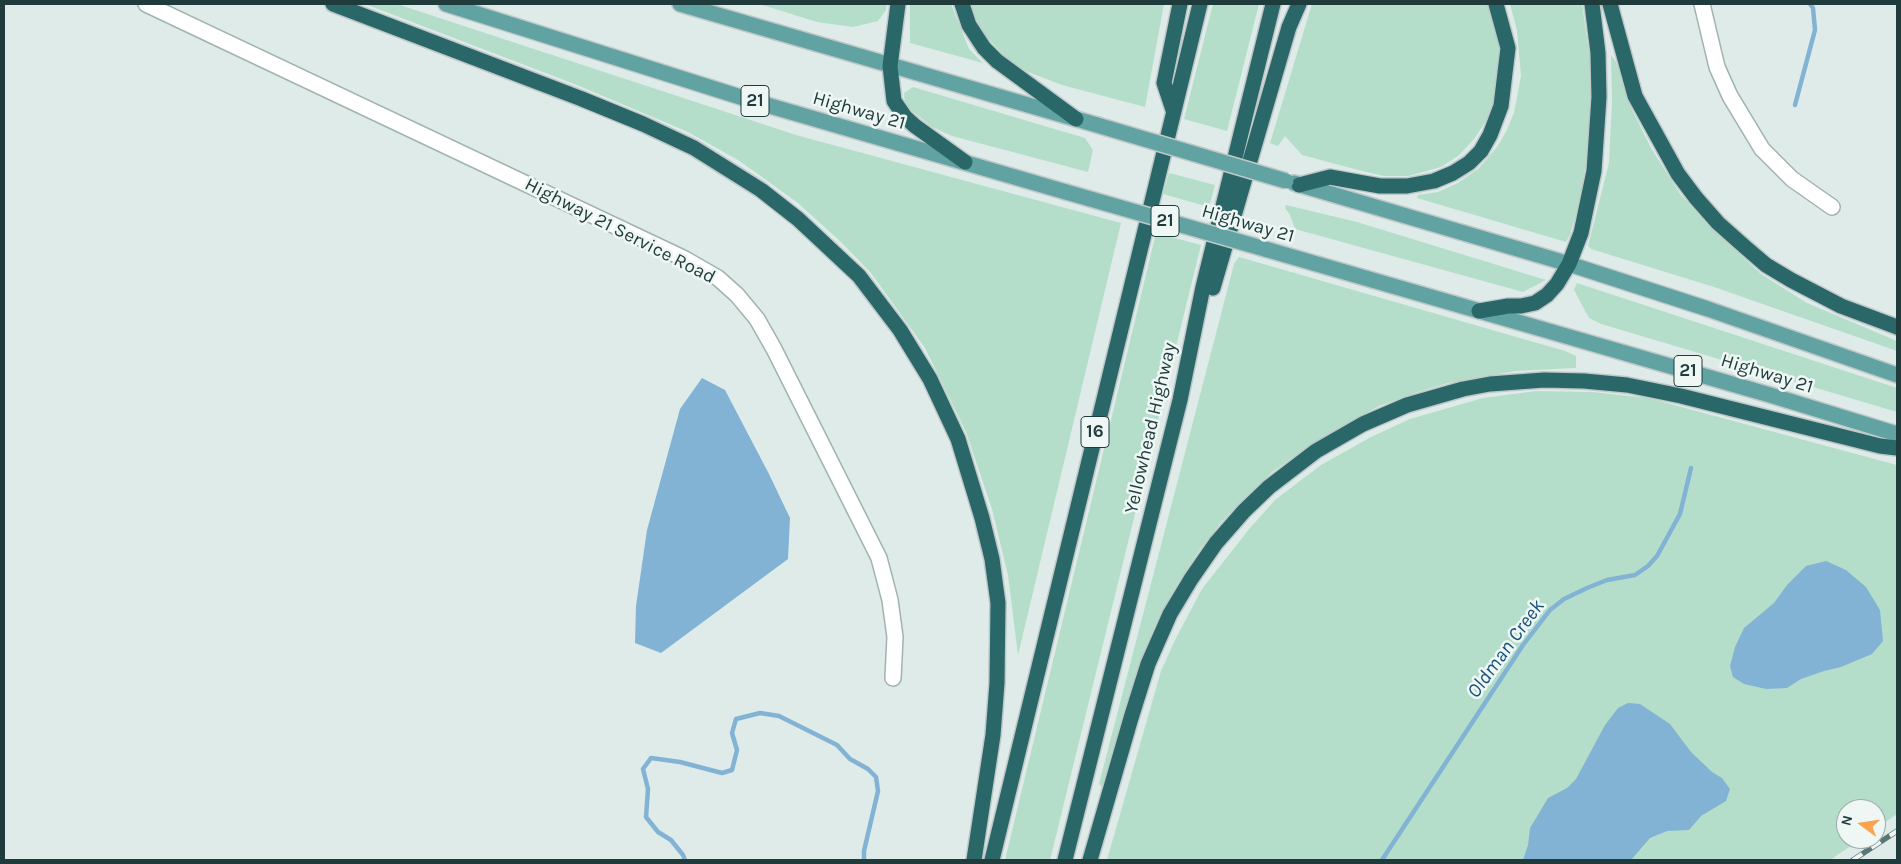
<!DOCTYPE html>
<style>
body{margin:0}
#map{position:relative;width:1901px;height:864px;overflow:hidden;background:#deebe8;font-family:Karla,sans-serif}
canvas{display:block}
.frame{position:absolute;inset:0;border:5px solid #1f3b3b;pointer-events:none}
.north{position:absolute;left:1836px;top:799px;width:50px;height:50px;box-sizing:border-box;background:#eff7f5;border:1px solid #9cacab;border-radius:50%;rotate:284deg;font-size:14px;font-weight:700;line-height:20px;text-align:center;color:#1f3b3b}
.north::after{content:'';display:block;margin:auto;width:18px;height:22px;background:#faa24d;clip-path:polygon(50% 0,100% 100%,50% 72%,0 100%)}
</style>
<div id="map">
<canvas width="1901" height="864"></canvas>
<div class="frame"></div>
<div class="north">N</div>
</div>
<script>
const context = document.querySelector('canvas').getContext('2d');
context.lineJoin = 'round';
function fill(path, color) { context.fillStyle = color; context.fill(path, 'evenodd'); }
const poly = rows => new Path2D(rows.map(r => 'M' + r).join(''));
function trace(path, color, width, dash) { context.strokeStyle = color; context.lineWidth = width; context.lineCap = dash ? 'butt' : 'round'; context.setLineDash(dash || []); context.stroke(path); }
function drawText(font, color, halo, rows, align = 'center') {
  context.font = font + ' Karla,sans-serif'; context.lineWidth = 5; context.setLineDash([]); context.textBaseline = 'middle'; context.strokeStyle = halo; context.fillStyle = color; for (const [text, x, y, turn = 0] of rows) {
    context.save(); context.translate(x, y); context.rotate((+turn || 0) * Math.PI / 180); context.textAlign = isNaN(turn) ? turn : align; if (halo) context.strokeText(text, 0, 0); context.fillText(text, 0, 0); context.restore();
  }
}
fill(poly([
 [365,4,397,4,796,135,1121,223,1018,655,1008,575,992,509,966,432,925,348,871,273,841,242,798,203,762,177,738,160,688,132,577,85],
 [759,4,887,4,886,10,878,21,853,27,817,22],
 [910,4,951,4,969,49,983,63,910,43],
 [971,4,1164,4,1145,107,1062,85,1023,70,1006,58,980,29,972,11],
 [1213,4,1259,4,1227,131,1184,119],
 [1312,4,1488,4,1499,36,1502,59,1495,101,1486,121,1474,139,1458,156,1441,167,1408,176,1384,176,1358,170,1302,155,1285,136,1278,146,1270,143],
 [1510,4,1582,4,1591,67,1590,139,1579,203,1570,235,1566,242,1417,198,1418,195,1438,192,1458,183,1479,168,1497,147,1506,132,1514,113,1521,76,1517,30],
 [1611,55,1616,62,1632,110,1651,148,1680,194,1710,227,1761,274,1807,303,1897,341,1897,351,1714,287,1591,249,1588,246,1609,163,1612,102],
 [913,87,1085,138,1093,150,1088,172,952,136,932,127,905,105,904,93],
 [1169,173,1215,185,1209,207,1163,194],
 [1286,205,1357,222,1546,280,1523,292,1295,229,1290,215,1285,208],
 [1156,233,1201,245,1050,860,1005,860],
 [1239,257,1565,351,1576,356,1576,368,1516,371,1448,383,1418,392,1379,406,1310,445,1272,472,1223,520,1200,549,1176,586,1158,619,1142,657,1102,787,1099,784,1234,264],
 [1577,283,1897,388,1897,412,1601,324,1589,318,1574,290],
 [1536,391,1592,392,1648,398,1897,465,1897,814,1876,829,1876,809,1846,809,1846,839,1861,839,1830,860,1107,860,1161,671,1175,640,1202,589,1250,528,1275,500,1321,465,1371,437,1410,419,1483,398]
]), '#b5deca');
fill(poly([
 [702,378,725,390,769,474,790,518,788,559,661,653,635,643,636,606,647,530,680,409],
 [1826,561,1846,570,1866,587,1880,610,1883,641,1872,654,1841,667,1824,671,1801,679,1787,688,1766,689,1744,684,1733,677,1730,666,1735,647,1744,628,1774,603,1787,585,1806,566],
 [1628,703,1640,704,1670,724,1691,752,1712,772,1722,778,1730,789,1726,801,1701,816,1689,830,1667,831,1650,838,1631,860,1523,860,1528,845,1530,828,1548,798,1567,788,1576,779,1605,725,1618,708]
]), '#82b3d4');
trace(poly([
 [1795,105,1815,30,1813,8,1810,4],
 [685,860,683,855,671,840,658,832,646,817,648,789,643,769,651,758,680,762,722,773,732,770,737,750,732,733,736,719,760,713,779,716,837,745,850,759,868,769,876,777,878,791,864,851,864,860],
 [1382,860,1523,645,1550,610,1564,599,1587,588,1607,580,1635,575,1648,566,1657,556,1680,514,1691,468]
]), '#82b3d4', 4.5);
const minor = poly([
 [146,4,685,259,718,278,737,295,757,319,774,349,879,558,890,600,895,637,893,678],
 [1702,4,1717,67,1730,96,1762,149,1792,179,1832,207]
]);
const primary = poly([
 [446,4,753,101,1066,192],
 [680,4,1097,125],
 [1294,183,1569,264,1708,309,1897,375],
 [1265,249,1770,395,1897,434]
]);
const motorway = poly([
 [333,4,582,99,643,124,694,148,761,190,798,219,859,276,900,330,930,379,958,439,982,518,992,559,998,603,997,683,993,735,974,860],
 [898,4,890,66,894,101,905,117,915,126,965,162],
 [962,4,969,25,984,48,997,61,1076,119],
 [1610,4,1635,96,1678,174,1696,198,1718,223,1745,247,1766,265,1791,280,1841,306,1897,327],
 [1173,110,1164,83,1180,4],
 [1299,185,1330,177,1380,186,1407,186,1434,181,1453,173,1469,163,1481,151,1490,135,1501,106,1508,48,1496,4],
 [1213,288,1289,27,1299,4],
 [1479,311,1508,306,1521,306,1535,303,1547,295,1557,284,1569,264,1581,233,1594,171,1599,97,1598,53,1592,4],
 [992,860,1200,4],
 [1065,860,1180,400,1203,287,1273,4],
 [1090,860,1131,718,1148,664,1170,614,1191,579,1216,543,1244,511,1269,487,1316,451,1363,424,1407,405,1463,389,1490,384,1544,380,1584,381,1627,385,1681,396,1880,446,1897,448]
]);
trace(minor, '#a1b3b1', 18);
trace(primary, '#c0c8c8', 18);
trace(motorway, '#c0c8c8', 18);
trace(minor, '#fff', 15);
trace(primary, '#60a3a2', 15);
trace(motorway, '#296769', 15);
const rail = poly([
 [1853,860,1897,831]
]);
trace(rail, '#597777', 5.5);
trace(rail, '#eff7f5', 4, [11]);
const primaryBridge = poly([
 [1097,125,1286,181],
 [1066,192,1265,249]
]);
trace(primaryBridge, '#c0c8c8', 18, []);
trace(primaryBridge, '#60a3a2', 15);
for (const [x, y, w] of [
 [755,101,28],
 [1165,221,28],
 [1688,371,28],
 [1095,432,28]
]) { const box = new Path2D(); box.roundRect(x - w / 2, y - 15.5, w, 31, 4); context.fillStyle = '#eff7f5'; context.fill(box); trace(box, '#1f3b3b', 1); }
drawText('bold 18px', '#1f3b3b', null, [
 ["21",755,101],
 ["21",1165,221],
 ["21",1688,371],
 ["16",1095,432]
]);
drawText('19px', '#1f3b3b', '#eff7f5', [
 ["Highway 21",859,111,16],
 ["Highway 21",1248,224,16],
 ["Highway 21 Service Road",620,231,27],
 ["Highway 21",1767,374,17],
 ["Yellowhead Highway",1151,428,-77]
]);
drawText('italic 20px', '#16517a', '#eff7f5', [
 ["Oldman Creek",1506,649,-54]
]);
</script>
